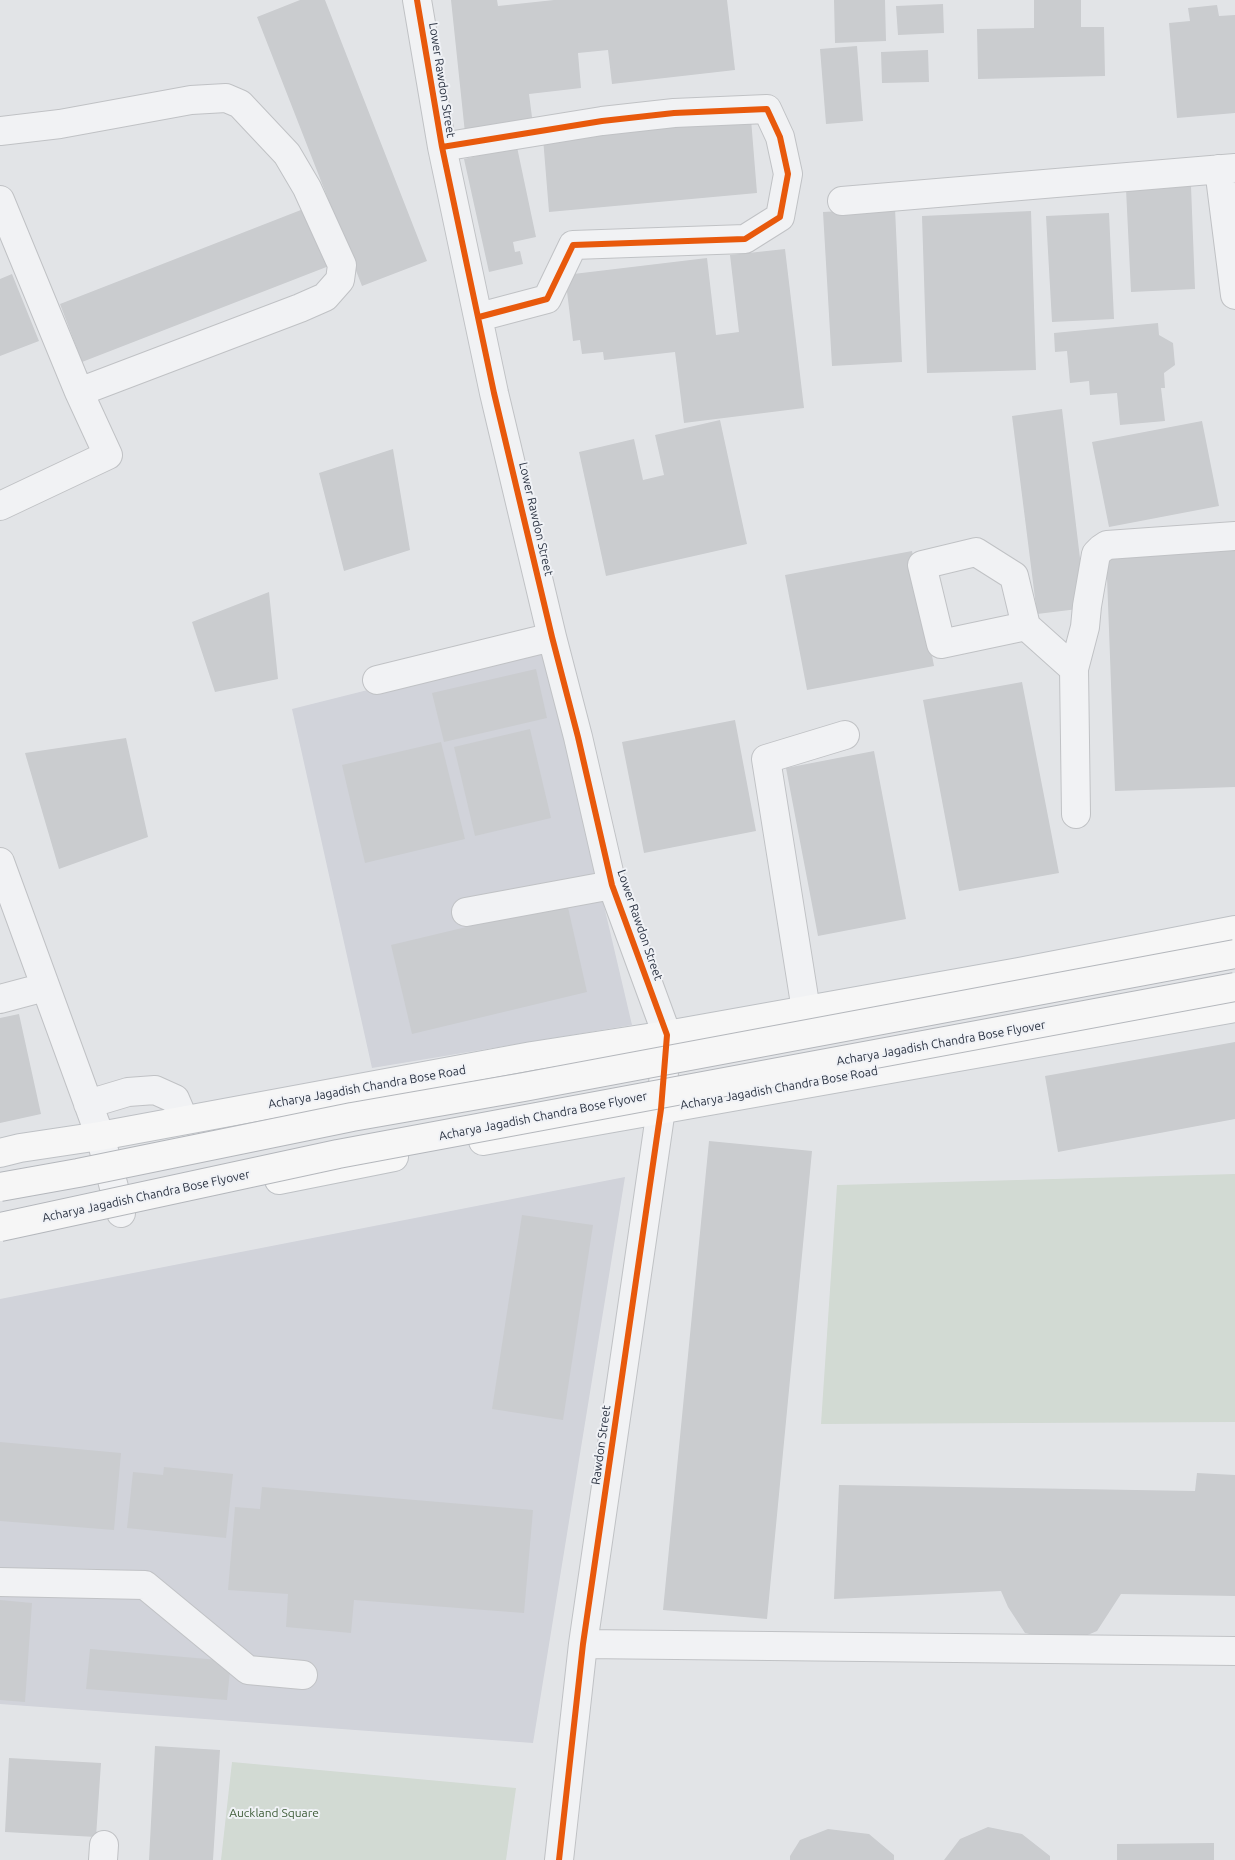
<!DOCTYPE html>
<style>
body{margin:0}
canvas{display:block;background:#e2e4e7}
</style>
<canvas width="1235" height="1860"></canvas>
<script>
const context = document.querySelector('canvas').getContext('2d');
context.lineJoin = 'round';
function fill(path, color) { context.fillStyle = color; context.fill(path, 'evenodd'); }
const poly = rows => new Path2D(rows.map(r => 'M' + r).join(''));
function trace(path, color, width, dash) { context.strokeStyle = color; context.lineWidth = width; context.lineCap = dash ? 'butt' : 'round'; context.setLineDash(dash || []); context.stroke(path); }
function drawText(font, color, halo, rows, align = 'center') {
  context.font = font + ' Ubuntu,sans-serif'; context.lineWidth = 4; context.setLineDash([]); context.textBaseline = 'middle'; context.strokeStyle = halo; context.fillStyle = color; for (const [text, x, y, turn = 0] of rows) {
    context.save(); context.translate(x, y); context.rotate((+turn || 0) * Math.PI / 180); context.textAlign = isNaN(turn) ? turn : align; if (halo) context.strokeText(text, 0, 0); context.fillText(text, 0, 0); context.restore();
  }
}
fill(poly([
 [543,646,632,1025,372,1068,292,709],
 [625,1177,533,1743,0,1704,0,1299]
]), '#d1d3da');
fill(poly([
 [1235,1174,1235,1422,821,1424,837,1185],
 [232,1762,516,1788,506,1860,221,1860]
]), '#d2dad3');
fill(poly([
 [300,0,325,0,427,261,362,286,257,17],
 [451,0,497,0,498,6,554,0,727,0,735,70,612,84,608,50,578,53,581,88,529,94,533,125,465,133],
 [834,0,885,0,886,41,835,43],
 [1034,0,1081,0,1081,27,1104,27,1105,76,978,79,977,29,1034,28],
 [943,4,944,33,898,35,896,6],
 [1217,5,1219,16,1235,15,1235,113,1177,118,1169,23,1190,21,1188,8],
 [857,46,863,121,826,124,820,49],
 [928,50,929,82,882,83,881,52],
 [751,119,757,193,549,212,543,138],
 [517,147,536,237,513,242,515,252,520,251,523,264,489,272,464,159],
 [1191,186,1195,289,1131,292,1126,189],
 [306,208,329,266,82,362,60,304],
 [895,208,902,362,832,366,823,212],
 [1031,211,1036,370,927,373,922,216],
 [1109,213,1114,319,1052,322,1046,216],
 [785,249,804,408,684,423,675,352,604,360,603,352,582,354,580,340,573,341,565,275,707,258,716,335,739,332,730,255],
 [12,274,39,341,0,356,0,279],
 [1158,323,1159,335,1173,343,1175,365,1164,373,1165,388,1161,388,1165,421,1120,425,1117,393,1090,395,1089,381,1070,383,1067,351,1055,352,1054,333],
 [1062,409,1086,608,1037,614,1012,416],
 [720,420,747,544,606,576,579,452,634,439,643,480,664,475,655,435],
 [1202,421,1219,506,1109,527,1092,442],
 [393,449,410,550,344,571,319,473],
 [1235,545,1235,787,1115,791,1106,550],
 [912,551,934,666,807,690,785,575],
 [269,592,278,679,215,692,192,622],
 [536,669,547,718,444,742,432,693],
 [1022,682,1059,873,959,891,923,700],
 [735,720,756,831,644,853,622,742],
 [530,729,551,818,475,836,454,747],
 [126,738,148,837,59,869,25,753],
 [441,742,465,839,365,863,342,765],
 [874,751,906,919,818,936,786,768],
 [567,903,587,992,412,1034,391,945],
 [19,1014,41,1114,0,1123,0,1018],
 [1235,1042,1235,1119,1058,1152,1045,1076],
 [709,1141,812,1151,767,1619,663,1610],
 [522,1215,593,1225,563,1420,492,1409],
 [0,1442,121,1453,114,1530,0,1521],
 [164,1467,233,1474,226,1538,127,1528,133,1472,163,1475],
 [1197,1473,1235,1475,1235,1596,1121,1594,1097,1631,1069,1643,1025,1633,1008,1607,1001,1591,834,1599,839,1485,1195,1491],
 [262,1487,533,1510,524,1613,354,1600,351,1633,286,1627,288,1594,228,1590,235,1507,260,1509],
 [0,1600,32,1603,25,1702,0,1700],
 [90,1649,231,1661,227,1700,86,1689],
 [155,1746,220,1750,213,1860,149,1860],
 [9,1758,101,1763,96,1837,5,1832],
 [988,1827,1022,1834,1050,1856,1050,1860,944,1860,960,1839],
 [828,1829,869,1834,894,1855,894,1860,790,1860,790,1856,800,1840],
 [1214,1843,1214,1860,1117,1860,1117,1844]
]), '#cacccf');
const minor = poly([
 [417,0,442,147,494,393,552,637,578,737,612,885,667,1035,661,1109,583,1644,559,1860],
 [0,131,60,124,191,100,226,98,240,104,287,154,307,188,342,265,340,280,325,297,300,308,79,392],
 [442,147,602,121,674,113,767,109,780,137,788,174,780,217,745,239,573,245,547,299,479,317],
 [1219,169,1235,295],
 [0,200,79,392,108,455,0,506],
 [842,201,1235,168],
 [1026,626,1014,576,976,552,922,565,941,644,1026,626,1074,669,1076,814],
 [1074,669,1085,627,1087,606,1096,554,1101,549,1107,545,1235,536],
 [377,680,552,637],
 [0,862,100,1136,121,1213],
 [466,912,612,885],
 [0,999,45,987],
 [806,1010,766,759,845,735],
 [88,1104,128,1092,155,1090,175,1099,184,1120],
 [0,1582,145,1585,248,1670,303,1675],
 [583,1644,1235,1651],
 [103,1860,104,1845]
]);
const major = poly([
 [483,1141,1235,1008],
 [0,1153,20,1148,100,1136,532,1056,667,1035,1019,972,1235,930],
 [279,1180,394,1157]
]);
trace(minor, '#c0c2c5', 30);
trace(major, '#bec1c5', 30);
trace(minor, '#f1f2f4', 28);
trace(major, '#f6f6f6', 28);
const highwayBridge = poly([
 [0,1187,78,1173,352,1117,524,1087,1235,954],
 [0,1227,338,1154,1235,987]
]);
trace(highwayBridge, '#b4b7bc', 30, []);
trace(highwayBridge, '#f6f6f6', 28);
trace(poly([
 [417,0,442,147,494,393,552,637,578,737,612,885,667,1035,661,1109,583,1644,559,1860],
 [442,147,602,121,674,113,767,109,780,137,788,174,780,217,745,239,573,245,547,299,479,317]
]), '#e8590c', 6);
drawText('12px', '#293140', '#f0f2f6', [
 ["Lower Rawdon Street",442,80,81],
 ["Lower Rawdon Street",536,519,77],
 ["Lower Rawdon Street",640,925,71],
 ["Acharya Jagadish Chandra Bose Flyover",941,1043,-10],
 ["Acharya Jagadish Chandra Bose Road",367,1087,-10],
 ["Acharya Jagadish Chandra Bose Road",779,1088,-10],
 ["Acharya Jagadish Chandra Bose Flyover",543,1116,-11],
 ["Acharya Jagadish Chandra Bose Flyover",146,1196,-12],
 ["Rawdon Street",601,1445,-82]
]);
drawText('12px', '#3d5b37', '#f0f2f6', [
 ["Auckland Square",274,1813]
]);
</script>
